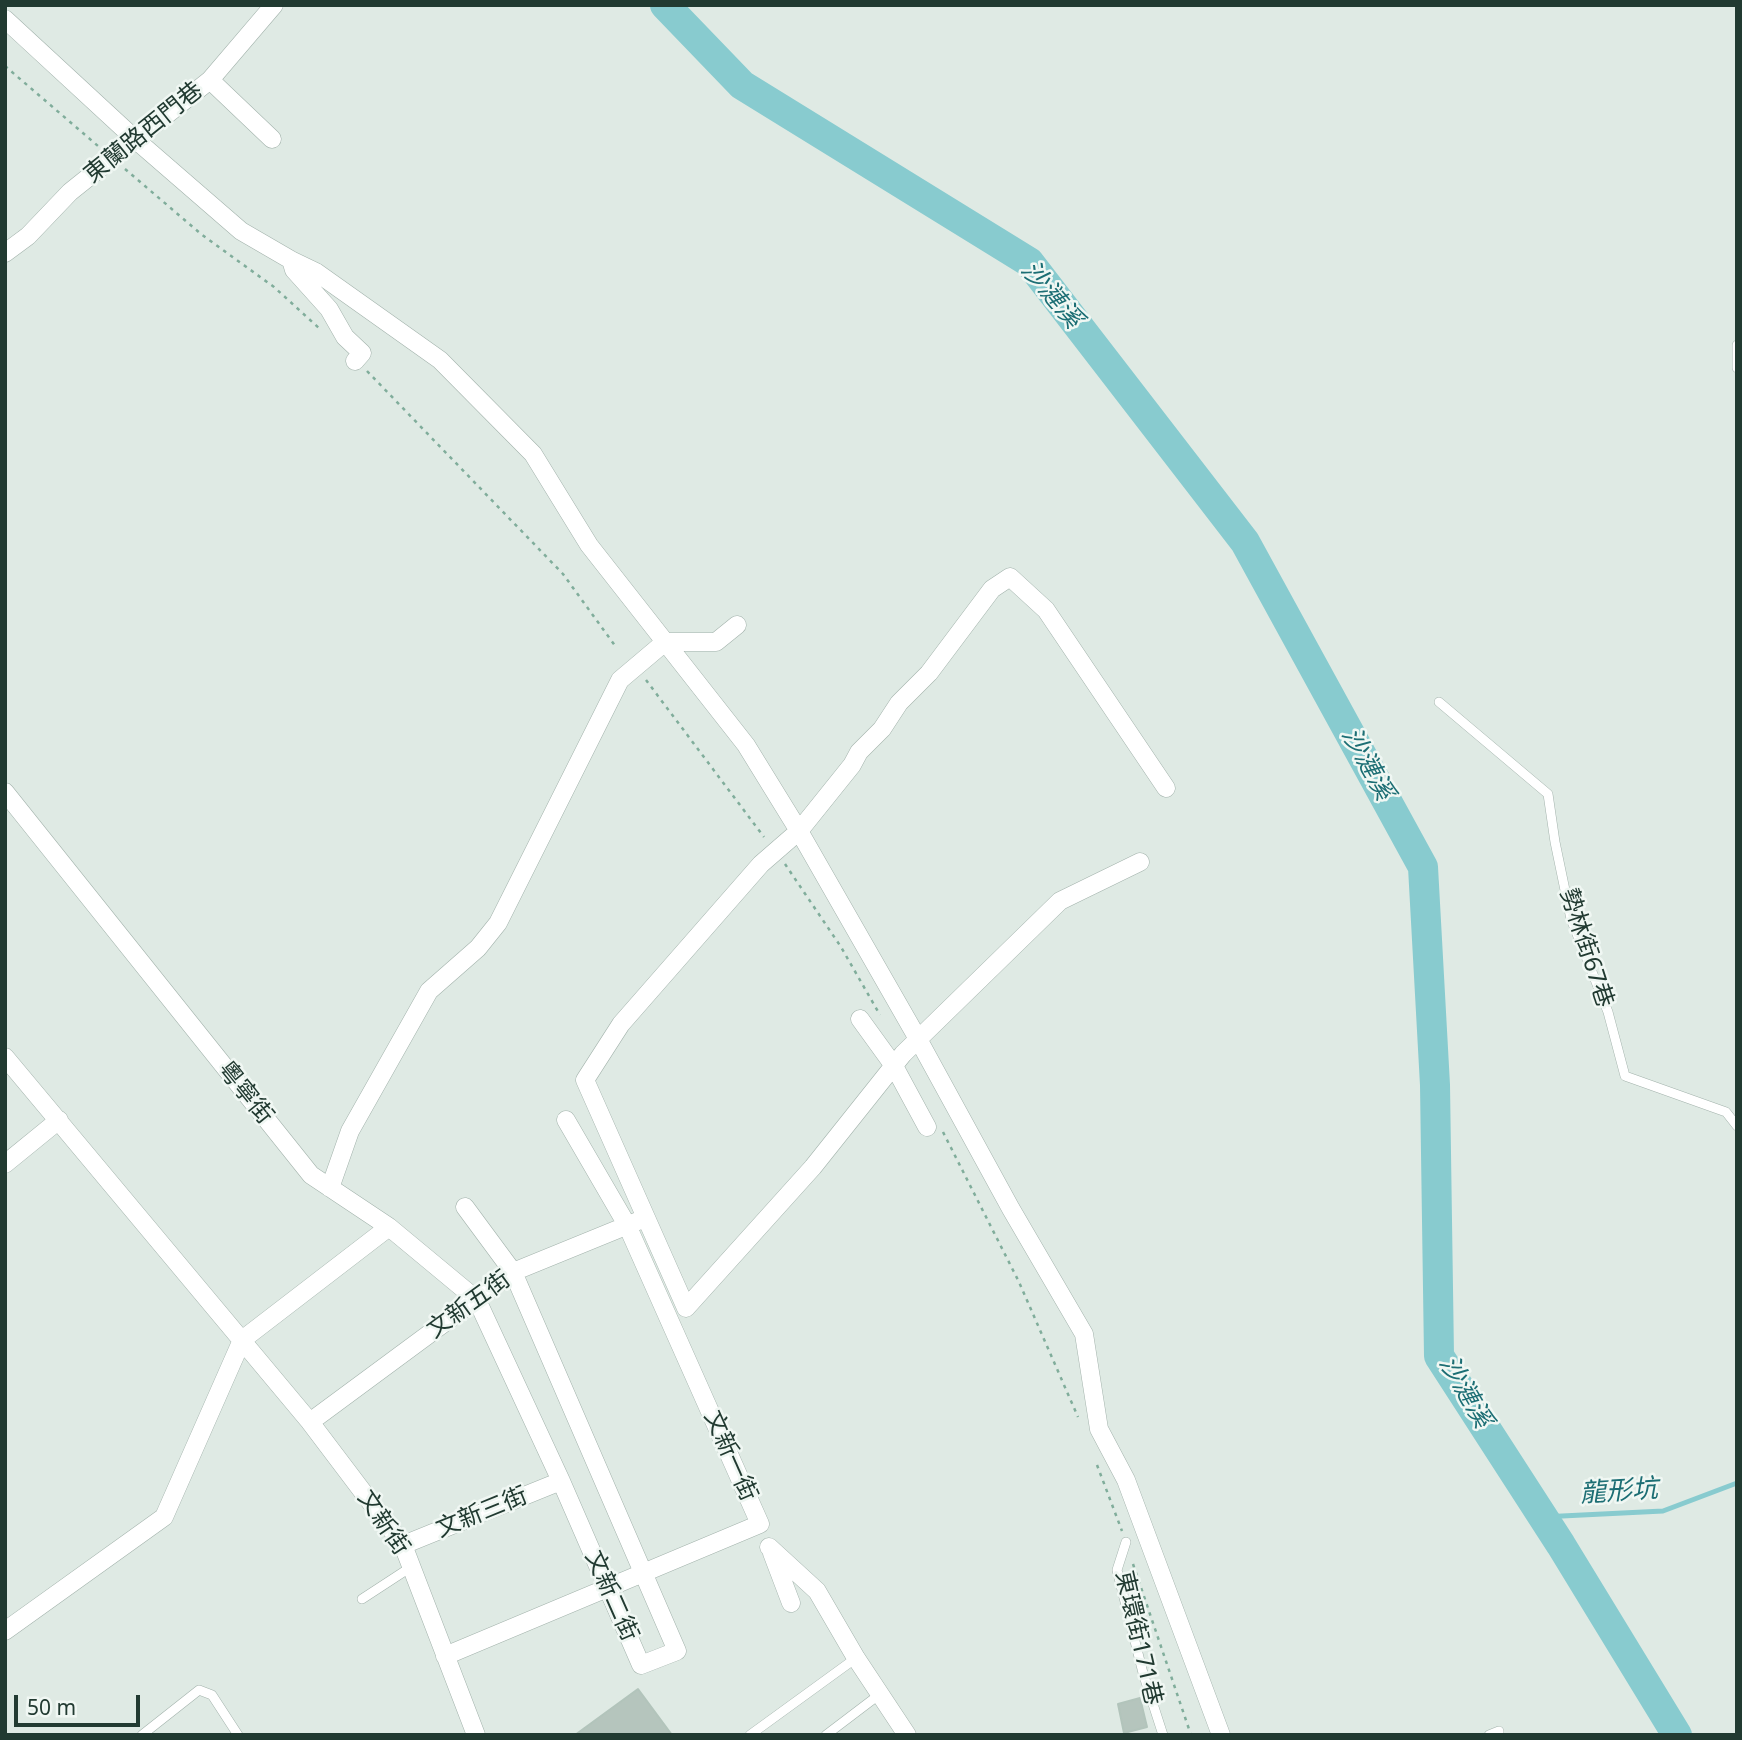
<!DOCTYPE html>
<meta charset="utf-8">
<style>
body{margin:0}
#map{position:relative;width:1742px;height:1740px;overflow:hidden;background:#dfeae4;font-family:"Noto Sans",sans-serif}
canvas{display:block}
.frame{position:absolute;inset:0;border:7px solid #213a31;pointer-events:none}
.scale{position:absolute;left:14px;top:1695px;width:126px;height:32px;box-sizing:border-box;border:4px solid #213a31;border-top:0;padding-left:9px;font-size:21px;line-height:24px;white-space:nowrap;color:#213a31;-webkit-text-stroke:5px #f0f7f3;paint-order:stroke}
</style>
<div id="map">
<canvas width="1742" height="1740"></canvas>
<div class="frame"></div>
<div class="scale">50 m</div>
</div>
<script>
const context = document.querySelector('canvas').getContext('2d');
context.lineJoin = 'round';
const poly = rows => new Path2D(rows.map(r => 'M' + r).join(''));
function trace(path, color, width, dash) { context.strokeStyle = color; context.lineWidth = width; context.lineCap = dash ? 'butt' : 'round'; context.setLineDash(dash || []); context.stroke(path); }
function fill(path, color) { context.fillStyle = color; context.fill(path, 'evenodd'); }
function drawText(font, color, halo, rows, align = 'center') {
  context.font = font + ' "Noto Sans","Noto Sans TC",sans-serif'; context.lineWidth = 5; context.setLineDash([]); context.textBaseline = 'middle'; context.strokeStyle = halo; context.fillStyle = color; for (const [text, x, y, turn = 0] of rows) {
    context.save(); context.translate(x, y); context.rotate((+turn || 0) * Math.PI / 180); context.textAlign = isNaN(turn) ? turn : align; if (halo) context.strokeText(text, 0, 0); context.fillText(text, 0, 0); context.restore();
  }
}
trace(poly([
 [1542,1517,1663,1511,1737,1483]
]), '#88cbcf', 5);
trace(poly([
 [665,5,742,85,1029,262,1245,542,1423,867,1435,1085,1439,1356,1561,1545,1677,1735]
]), '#88cbcf', 30);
const building = poly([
 [638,1689,672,1735,575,1735,638,1689],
 [1140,1698,1147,1727,1124,1733,1118,1704,1140,1698]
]);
fill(building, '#b5c5bd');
trace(building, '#b2c4bb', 2);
const lane = poly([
 [1737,345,1737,368],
 [1439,702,1548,794,1555,842,1571,919,1608,1012,1625,1076,1726,1112,1737,1126],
 [1126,1542,1117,1570,1143,1673,1163,1735],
 [362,1599,411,1567],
 [142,1735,199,1690,212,1695,238,1735],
 [750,1735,856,1658],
 [826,1735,880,1694],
 [1489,1735,1499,1731,1499,1735]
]);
const street = poly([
 [5,19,136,140,241,231,291,260,316,272,440,360,533,454,589,545,746,745,799,831,918,1039,1011,1209,1084,1334,1099,1429,1126,1480,1221,1735],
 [210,80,272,139],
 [5,253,28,236,70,192,210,80,274,5],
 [291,260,294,270,329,309,345,337,362,353,355,361],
 [5,792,311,1175,389,1227,242,1340,164,1517,5,1631],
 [1140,862,1060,901,903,1054,813,1167,686,1308,585,1080,621,1024,761,864,799,831,852,765,859,752,882,729,899,703,929,673,992,589,1010,577,1046,610,1166,788],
 [860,1019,894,1066,927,1127],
 [5,1057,310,1422,403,1545,476,1735],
 [5,1164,59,1120],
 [330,1188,350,1131,429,991,478,948,498,923,620,680,665,642,716,642,737,625],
 [389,1227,477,1300,561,1481,641,1665,677,1651,513,1272,465,1207],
 [310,1422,513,1272,638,1221],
 [403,1545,561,1481],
 [769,1547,817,1591,856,1658,907,1735],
 [772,1553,791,1603],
 [445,1656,760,1524,627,1225,566,1120]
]);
trace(lane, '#a2b2ab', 10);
trace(street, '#a2b2ab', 19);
trace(poly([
 [5,66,98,146],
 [125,169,201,234,274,287,320,329],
 [367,371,563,574,616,647],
 [646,680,764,837],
 [785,864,841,947,880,1015],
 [943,1132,1019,1282,1078,1417],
 [1097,1465,1122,1531],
 [1133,1564,1191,1735]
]), '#80ad9b', 2.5, [3.5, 5]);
trace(lane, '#fff', 9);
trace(street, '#fff', 18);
trace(poly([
 [108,155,117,163]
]), '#80ad9b', 2.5, [3.5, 5]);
drawText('24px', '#213a31', '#f0f7f3', [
 ["東蘭路西門巷",144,133,-39],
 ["勢林街67巷",1586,948,72],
 ["粵寧街",245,1093,51],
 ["文新五街",469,1305,-36],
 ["文新一街",730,1456,66],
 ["文新三街",482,1513,-22],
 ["文新街",383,1523,56],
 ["文新二街",611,1596,66],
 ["東環街171巷",1138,1638,77]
]);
drawText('italic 26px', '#1c6e74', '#f0f7f3', [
 ["沙漣溪",1051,295,50],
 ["沙漣溪",1367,764,61],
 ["沙漣溪",1465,1392,60],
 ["龍形坑",1619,1492,-4]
]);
</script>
